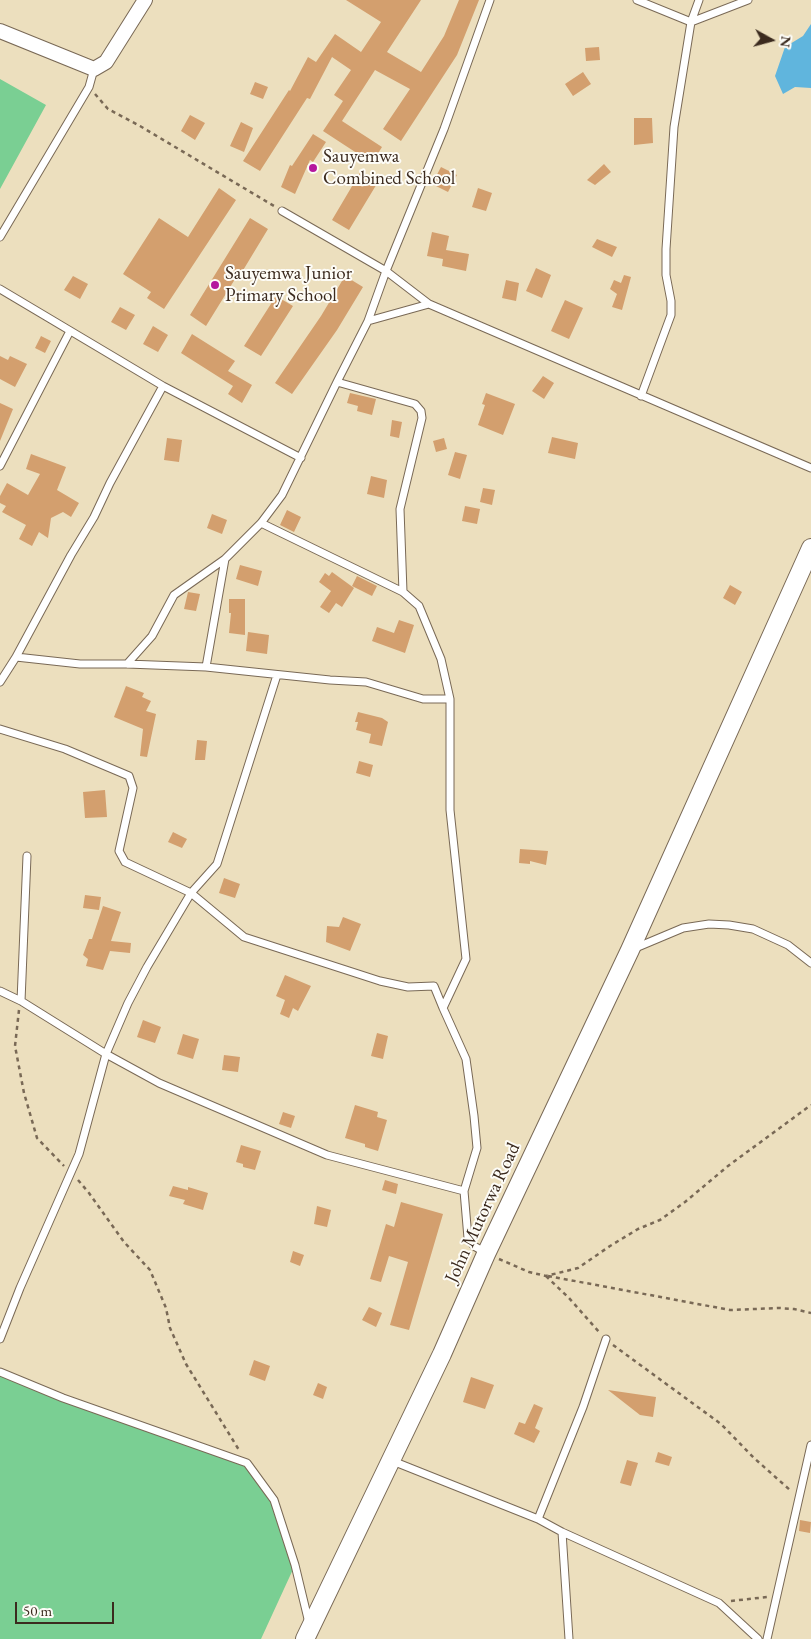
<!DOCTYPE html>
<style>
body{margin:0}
#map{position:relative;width:811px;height:1639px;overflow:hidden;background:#ecdfbe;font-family:"EB Garamond",serif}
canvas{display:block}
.north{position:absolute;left:746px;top:15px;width:50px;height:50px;-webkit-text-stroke:4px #fdfcf7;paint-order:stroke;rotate:97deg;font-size:14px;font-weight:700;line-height:20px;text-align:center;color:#3b2a1e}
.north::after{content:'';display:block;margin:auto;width:18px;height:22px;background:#3b2a1e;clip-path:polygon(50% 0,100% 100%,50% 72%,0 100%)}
.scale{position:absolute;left:15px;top:1602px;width:99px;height:22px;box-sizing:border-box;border:2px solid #3b2a1e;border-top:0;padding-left:6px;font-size:15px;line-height:18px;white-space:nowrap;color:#3b2a1e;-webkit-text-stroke:4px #fdfcf7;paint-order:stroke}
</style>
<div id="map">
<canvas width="811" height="1639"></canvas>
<div class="north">N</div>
<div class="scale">50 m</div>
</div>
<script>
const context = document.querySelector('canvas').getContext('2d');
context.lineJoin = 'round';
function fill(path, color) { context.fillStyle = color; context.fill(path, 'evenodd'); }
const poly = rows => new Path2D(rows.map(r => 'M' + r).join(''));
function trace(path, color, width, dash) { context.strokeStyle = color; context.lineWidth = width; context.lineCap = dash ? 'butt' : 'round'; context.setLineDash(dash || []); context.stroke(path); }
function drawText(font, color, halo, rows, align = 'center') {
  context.font = font + ' "EB Garamond",serif'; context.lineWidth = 4; context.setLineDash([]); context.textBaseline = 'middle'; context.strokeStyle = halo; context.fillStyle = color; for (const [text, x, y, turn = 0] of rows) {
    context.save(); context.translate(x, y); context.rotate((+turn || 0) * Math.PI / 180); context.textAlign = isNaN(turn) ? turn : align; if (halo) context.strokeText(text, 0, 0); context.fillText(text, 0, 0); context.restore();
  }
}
fill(poly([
 [0,79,46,105,0,189],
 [0,1372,247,1463,274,1500,295,1565,261,1639,0,1639]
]), '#7acf93');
fill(poly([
 [811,24,811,88,795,87,783,94,775,76,785,47,803,36]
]), '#60b5dd');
fill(poly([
 [346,0,421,0,387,52,421,72,444,36,459,0,479,0,457,55,401,141,383,129,410,89,375,70,342,121,382,147,372,163,323,131,343,101,334,95,351,70,332,57,310,99,307,98,260,171,243,161,289,90,290,91,308,57,316,62,335,34,361,52,381,22],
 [599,47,600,60,586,61,585,48],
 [583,72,591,84,573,96,565,84],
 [255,82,268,87,263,99,250,94],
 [190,115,205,123,195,140,181,131],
 [634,118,652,118,653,143,634,145],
 [241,122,253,128,244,152,230,146],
 [313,134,326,142,313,162,310,160,295,194,281,187,290,165,292,166],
 [604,164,611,172,595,185,587,180],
 [441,167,457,175,448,192,432,184],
 [361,171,378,182,349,230,332,220],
 [219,188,236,200,164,309,147,298,151,292,123,274,159,218,188,237],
 [478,188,492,193,486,211,472,207],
 [250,218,268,229,242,272,240,271,206,326,190,315],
 [432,232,449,236,446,250,469,254,466,271,442,266,443,259,427,256],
 [597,239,617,247,612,257,592,247],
 [536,268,551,275,542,298,526,291],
 [624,275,631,277,622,310,612,307,617,294,610,289,614,280,621,283],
 [73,276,88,284,80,299,64,290],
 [345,276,363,287,337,330,292,394,275,383,321,316],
 [506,280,519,283,516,301,502,298],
 [276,296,293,306,261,356,244,346],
 [565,300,583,308,569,339,551,331],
 [120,307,135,315,126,330,111,322],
 [153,326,168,335,158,352,143,344],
 [192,334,235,361,228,371,252,385,242,403,228,394,233,386,181,353],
 [41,336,51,341,45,353,35,348],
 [0,356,8,360,10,356,27,364,15,387,0,379],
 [543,376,554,383,544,399,532,391],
 [350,393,376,399,372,415,357,411,358,406,347,403],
 [486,393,515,404,503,435,478,425,485,405,482,404],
 [0,403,13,409,0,441],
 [392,420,402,422,399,438,390,436],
 [552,437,578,443,575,459,548,453],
 [167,438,182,440,179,462,164,460],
 [444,438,447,449,436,452,433,441],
 [455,452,467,455,460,479,448,475],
 [31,454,66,467,57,490,79,503,71,517,63,512,51,518,48,538,39,532,32,546,19,539,26,525,2,512,6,506,0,503,0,496,7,483,28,495,40,474,26,469],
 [371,476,387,480,384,498,367,494],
 [483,488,495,490,492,505,480,502],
 [465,506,480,509,477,524,462,521],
 [287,510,301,517,294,532,280,525],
 [212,514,227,520,222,534,207,528],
 [240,565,262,571,258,586,236,579],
 [332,572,354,588,342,607,336,603,329,613,320,607,331,591,319,582,325,573,329,576],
 [357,576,377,586,372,596,352,586],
 [730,585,742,592,735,605,723,598],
 [188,592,200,594,196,611,184,609],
 [229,599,245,599,245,635,229,633,231,613,229,613],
 [399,620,414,625,405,653,372,641,377,627,394,633],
 [248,632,269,635,267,654,246,651],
 [126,686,144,693,142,697,151,701,146,711,156,714,147,757,140,756,143,729,114,717],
 [358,712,382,718,388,722,382,746,369,743,371,734,356,730,358,722,355,722],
 [197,740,207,741,205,760,195,760],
 [359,761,373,765,370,777,356,773],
 [105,790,107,817,85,818,83,792],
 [173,832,187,839,182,848,168,842],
 [520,849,548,851,546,865,530,861,530,864,519,863],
 [224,878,240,884,235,898,219,893],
 [85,895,101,897,99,910,83,908],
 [103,906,121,912,111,941,131,943,130,953,110,951,103,970,86,966,88,959,83,955,89,939,92,939],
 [343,917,361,924,350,951,326,942,327,926,339,927],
 [285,975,311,986,298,1011,293,1008,289,1018,280,1014,285,1000,276,996],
 [143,1020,161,1027,155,1043,137,1037],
 [377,1033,388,1036,383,1059,371,1056],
 [183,1034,199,1039,193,1059,177,1054],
 [224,1055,240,1057,238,1072,222,1070],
 [355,1105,378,1112,377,1117,387,1120,378,1151,365,1147,365,1144,345,1138],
 [283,1112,295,1116,291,1128,279,1124],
 [241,1145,261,1151,255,1170,243,1167,243,1164,236,1162],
 [385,1180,398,1184,396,1194,382,1190],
 [173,1186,188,1190,188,1187,208,1193,203,1210,183,1204,185,1200,169,1196],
 [401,1202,443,1214,409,1330,390,1325,408,1262,389,1256,381,1282,370,1279,386,1224,394,1227],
 [317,1206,331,1210,327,1227,314,1224],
 [293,1251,304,1255,300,1266,290,1262],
 [369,1307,382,1313,376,1327,362,1320],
 [254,1360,270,1366,265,1381,249,1375],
 [471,1377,494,1385,485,1409,463,1402],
 [318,1383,327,1387,323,1399,313,1395],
 [608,1390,656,1397,653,1417,640,1415],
 [534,1404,543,1408,535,1428,540,1431,534,1443,514,1434,519,1422,525,1424],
 [658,1452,672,1457,669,1466,655,1462],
 [627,1460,638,1463,631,1486,620,1483],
 [800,1520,811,1522,810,1533,799,1531]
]), '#d39f6e');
const service = poly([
 [637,0,691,22,748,0],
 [282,211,386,271,429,304,811,468],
 [0,237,89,87,94,69],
 [0,289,163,386,301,458],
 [368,321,429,304],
 [337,382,415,404,421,411,422,418,400,509,403,592],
 [641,396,671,315,671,301,666,275,666,249,674,127,691,22,699,0],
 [0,466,70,331],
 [261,523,403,592,419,606,441,659,450,699,450,810,466,959,443,1008,466,1059,474,1116,477,1148,464,1191,468,1238,474,1246,486,1253],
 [16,657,80,664,127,664,206,667,225,559,261,523,282,495,337,382,368,321,386,271,444,129,490,0],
 [127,664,152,636,174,595,225,559],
 [206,667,330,680,366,682,423,699,450,699],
 [277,675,217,864,191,893,244,937,380,981,408,987,434,986,443,1008],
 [0,682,16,657,71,555,94,517,110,483,163,386],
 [0,729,65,749,129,776,133,788,119,851,125,862,191,893,147,967,128,1003,106,1054,159,1083,327,1155,464,1191],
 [633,949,683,928,709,924,729,925,753,929,788,945,811,963],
 [0,991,21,1001,106,1054,79,1154,20,1288,0,1339],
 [21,1001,27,856],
 [0,1372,63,1398,247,1463,274,1500,295,1565,309,1623],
 [390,1460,538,1519,562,1532,719,1603,758,1639],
 [538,1519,583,1407,606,1339],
 [562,1532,569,1639],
 [767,1639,811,1445]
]);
const minor = poly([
 [0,31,94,69,106,62,145,0]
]);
const tertiary = poly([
 [305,1639,442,1354,486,1254,630,950,811,548]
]);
trace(service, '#796956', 9);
trace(minor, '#796956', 16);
trace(tertiary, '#796956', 20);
trace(poly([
 [95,94,108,109,140,126,274,206],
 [19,1010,15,1046,24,1093,37,1138,64,1166],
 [78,1180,89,1193,124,1242,150,1270,166,1308,170,1328,186,1364,239,1450],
 [499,1259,529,1272,546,1276,578,1268,610,1246,638,1229,660,1220,685,1202,728,1166,811,1105],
 [546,1276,569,1298,600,1333],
 [548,1276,730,1310,779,1308,794,1309,811,1313],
 [613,1345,721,1424,754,1458,790,1490],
 [731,1601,767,1597]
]), '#796956', 2.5, [4, 4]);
trace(service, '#fff', 7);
trace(minor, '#fff', 14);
trace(tertiary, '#fff', 18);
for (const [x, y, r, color] of [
 [313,168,5,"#b5179e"],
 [215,285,5,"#b5179e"]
]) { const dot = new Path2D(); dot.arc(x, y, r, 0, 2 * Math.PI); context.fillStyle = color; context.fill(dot); trace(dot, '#fdfcf7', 2); }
drawText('19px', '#3b2a1e', '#fdfcf7', [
 ["Sauyemwa",323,157],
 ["Combined School",323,179],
 ["Sauyemwa Junior",225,274],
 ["Primary School",225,296]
], 'left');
drawText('19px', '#3b2a1e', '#fdfcf7', [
 ["John Mutorwa Road",483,1213,-65]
]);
</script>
